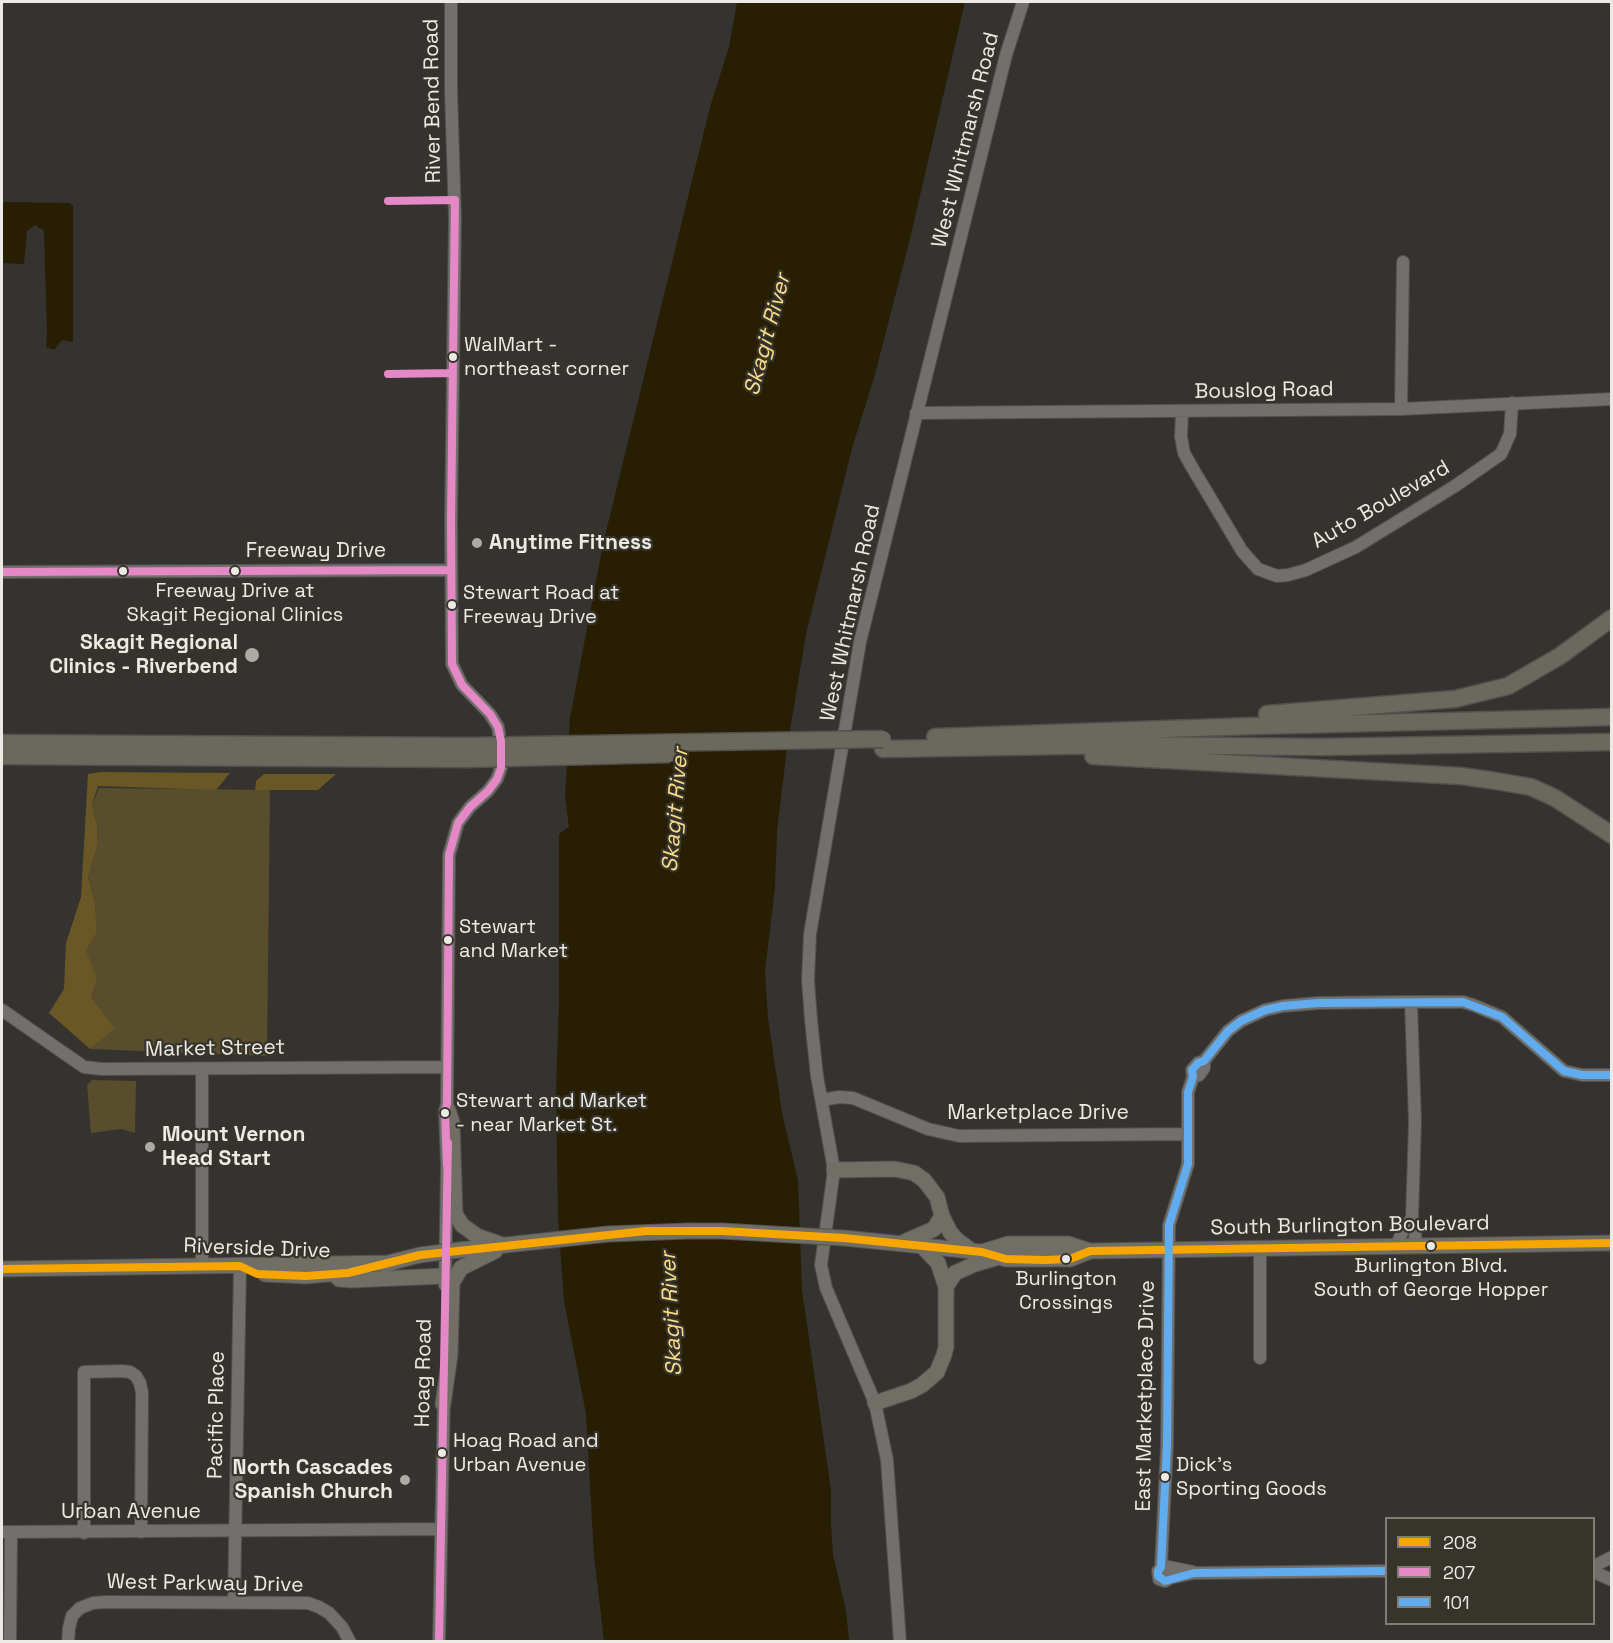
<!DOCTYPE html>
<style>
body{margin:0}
#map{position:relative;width:1613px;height:1643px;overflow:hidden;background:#34332f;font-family:"Space Grotesk",sans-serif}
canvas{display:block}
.frame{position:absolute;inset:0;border:3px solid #eceae5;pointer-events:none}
.legend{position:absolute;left:1385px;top:1517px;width:210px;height:108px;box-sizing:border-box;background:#37342c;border:2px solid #7f7d76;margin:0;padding:8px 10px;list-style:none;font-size:18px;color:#eceae5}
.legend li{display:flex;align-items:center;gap:12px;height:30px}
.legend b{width:30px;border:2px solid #7f7d76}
</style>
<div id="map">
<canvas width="1613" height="1643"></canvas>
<div class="frame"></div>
<ul class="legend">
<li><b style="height:8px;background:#f7a600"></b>208</li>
<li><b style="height:8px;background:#e488c6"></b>207</li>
<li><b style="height:8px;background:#60acee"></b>101</li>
</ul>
</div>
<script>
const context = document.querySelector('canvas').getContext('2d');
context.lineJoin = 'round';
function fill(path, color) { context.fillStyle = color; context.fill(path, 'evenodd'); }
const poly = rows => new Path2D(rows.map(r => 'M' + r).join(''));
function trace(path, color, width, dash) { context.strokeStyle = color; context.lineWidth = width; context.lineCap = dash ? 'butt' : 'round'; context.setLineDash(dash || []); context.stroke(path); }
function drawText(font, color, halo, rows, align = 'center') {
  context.font = font + ' "Space Grotesk",sans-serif'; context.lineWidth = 4.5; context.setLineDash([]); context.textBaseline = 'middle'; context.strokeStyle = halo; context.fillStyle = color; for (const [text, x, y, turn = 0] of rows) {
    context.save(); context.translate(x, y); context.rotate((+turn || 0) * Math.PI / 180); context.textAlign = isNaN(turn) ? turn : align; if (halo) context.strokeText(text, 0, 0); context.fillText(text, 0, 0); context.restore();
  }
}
fill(poly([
 [99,788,270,790,267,1056,90,1049,114,1027,91,997,86,951,97,932,95,902,88,878,98,843,97,826,92,805],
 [92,1080,136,1081,135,1133,121,1129,91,1133,87,1085]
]), '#584d2d');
fill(poly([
 [101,772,230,773,216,790,98,786,92,805,97,826,98,843,88,878,95,902,97,932,86,951,97,978,91,997,115,1028,90,1049,49,1013,64,989,66,943,81,897,88,774],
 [264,774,336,774,318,790,255,790,256,781]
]), '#695726');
fill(poly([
 [737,2,965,2,909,243,874,378,852,448,806,634,787,748,777,831,775,887,765,971,768,1018,782,1113,798,1180,802,1290,831,1490,831,1524,833,1555,846,1610,849,1641,604,1641,594,1556,586,1414,564,1301,558,1218,556,1092,559,1000,559,834,569,827,565,796,570,718,603,544,710,107,729,47],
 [2,202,70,203,73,206,73,342,62,340,54,350,46,347,47,333,44,231,35,225,27,231,24,264,3,263,2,262]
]), '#271e04');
const minor = poly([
 [1401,409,1403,262],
 [1182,412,1181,437,1184,453,1193,469,1242,551,1258,569,1277,576,1288,575,1306,570,1356,547,1455,486,1501,454,1510,434,1512,403],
 [916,413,1401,409,1612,399],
 [2,572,450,570],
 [1411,1002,1415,1122,1412,1218,1415,1230,1416,1247],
 [2,1010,84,1067,102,1069,447,1067],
 [1193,1077,1199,1075,1202,1071,1204,1068,1204,1061,1228,1031,1241,1021,1265,1010,1283,1006,1318,1003,1400,1002,1463,1002,1473,1005,1502,1017,1564,1071,1582,1075,1612,1075],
 [822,1100,839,1097,853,1098,928,1129,959,1136,1187,1134],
 [447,1165,445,1111,447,1104,449,855,458,823,470,807,488,791,497,779,501,768,502,753,498,727,490,714,462,685,452,664,451,521,455,218,451,91,451,2],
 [1260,1247,1260,1358],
 [1396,1247,1403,1230,1412,1218],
 [202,1266,202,1069],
 [445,1285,447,1167],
 [2,1532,441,1529],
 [84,1533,84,1372,122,1371,130,1372,136,1376,140,1383,142,1393,141,1532],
 [1594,1566,1612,1557],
 [1161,1567,1167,1445,1169,1225,1188,1164,1188,1092,1193,1077,1192,1070,1198,1063,1204,1061],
 [1170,1568,1172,1573,1170,1578,1165,1581,1159,1579,1158,1571,1164,1566,1193,1572],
 [1594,1572,1612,1580],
 [1170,1578,1194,1573,1386,1571],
 [234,1602,240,1266],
 [10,1642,11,1532],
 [68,1642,69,1628,72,1616,80,1608,93,1603,106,1602,308,1603,319,1607,329,1613,342,1627,350,1642],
 [439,1642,444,1395],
 [900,1642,887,1460,875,1403,826,1288,821,1265,834,1170,817,1076,811,1020,808,980,810,934,860,642,1006,55,1023,2]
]);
const major = poly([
 [448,1110,452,1122,455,1214,462,1225,477,1236,500,1244],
 [834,1170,895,1169,914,1173,924,1180,937,1197,942,1216,950,1232,957,1240,972,1251],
 [844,1238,982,1252,1006,1259,1070,1259,1090,1251],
 [904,1242,934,1229,942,1216],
 [459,1250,608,1234,688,1231],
 [982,1252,1008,1244,1069,1244,1090,1251,1612,1243],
 [384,1264,420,1255],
 [2,1269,391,1263],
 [265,1274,306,1276,351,1272],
 [339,1279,351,1280,445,1276],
 [946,1287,955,1273,975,1264,999,1257],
 [875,1403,911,1391,922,1385,937,1372,944,1355,946,1347,946,1287,938,1263,921,1245],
 [443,1404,450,1355,452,1283,461,1268,495,1251]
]);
const highway = poly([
 [1267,714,1455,699,1508,686,1560,656,1612,618],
 [935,737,1253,726,1612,717],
 [2,743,467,746],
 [883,749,1121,745,1321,747,1612,742],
 [2,756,467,759],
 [1093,756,1461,776,1496,781,1531,787,1555,798,1612,835]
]);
trace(minor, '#52504d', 14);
trace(major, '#52504d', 17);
trace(highway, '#52504d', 19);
trace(minor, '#71706d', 12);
trace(major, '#706e65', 15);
trace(highway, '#6b695e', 16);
const majorBridge = poly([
 [688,1231,722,1231,844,1238],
 [420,1255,459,1250]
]);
const highwayBridge = poly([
 [467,746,883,739],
 [467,759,670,754]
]);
trace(majorBridge, '#52504d', 17, []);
trace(highwayBridge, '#52504d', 19, []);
trace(majorBridge, '#706e65', 15);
trace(highwayBridge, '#6b695e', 16);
trace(poly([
 [2,1269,240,1266,257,1274,306,1276,348,1273,420,1255,646,1231,722,1231,844,1238,982,1252,1006,1259,1044,1260,1070,1259,1090,1251,1612,1243]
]), '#f7a600', 8);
trace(poly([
 [388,201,455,200,451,521,452,664,462,685,490,714,498,727,501,741,501,768,497,779,488,791,470,807,458,823,449,855,447,1104,445,1111,447,1165],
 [388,374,453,373],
 [2,572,450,570],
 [439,1642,448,1143]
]), '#e488c6', 8);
trace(poly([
 [1386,1571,1194,1573,1165,1581,1158,1576,1158,1571,1161,1567,1167,1445,1169,1225,1188,1164,1188,1092,1193,1077,1192,1070,1198,1063,1204,1061,1228,1031,1241,1021,1265,1010,1283,1006,1318,1003,1463,1002,1502,1017,1564,1071,1582,1075,1612,1075]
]), '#60acee', 8);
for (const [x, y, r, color] of [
 [453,357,5,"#eceae5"],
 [477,543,6,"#acaaa5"],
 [123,571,5,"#eceae5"],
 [235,571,5,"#eceae5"],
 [452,605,5,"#eceae5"],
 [252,655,8,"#acaaa5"],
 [448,940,5,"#eceae5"],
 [445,1113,5,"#eceae5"],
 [150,1147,6,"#acaaa5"],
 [1431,1246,5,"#eceae5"],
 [1066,1259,5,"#eceae5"],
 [442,1453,5,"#eceae5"],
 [1165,1477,5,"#eceae5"],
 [405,1480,6,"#acaaa5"]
]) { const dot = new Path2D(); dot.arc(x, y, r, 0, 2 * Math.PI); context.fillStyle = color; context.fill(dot); trace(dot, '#37342c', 2); }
drawText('20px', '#eceae5', '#37342c', [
 ["WalMart -",464,346],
 ["northeast corner",464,370],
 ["Freeway Drive at",235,592,"center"],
 ["Skagit Regional Clinics",235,616,"center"],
 ["Stewart Road at",463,594],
 ["Freeway Drive",463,618],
 ["Stewart",459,928],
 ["and Market",459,952],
 ["Stewart and Market",456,1102],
 ["- near Market St.",456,1126],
 ["Burlington Blvd.",1431,1267,"center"],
 ["South of George Hopper",1431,1291,"center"],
 ["Burlington",1066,1280,"center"],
 ["Crossings",1066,1304,"center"],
 ["Hoag Road and",453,1442],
 ["Urban Avenue",453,1466],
 ["Dick's",1176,1466],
 ["Sporting Goods",1176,1490]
], 'left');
drawText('21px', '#eceae5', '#37342c', [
 ["River Bend Road",433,101,-91],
 ["West Whitmarsh Road",966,140,-76],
 ["Bouslog Road",1264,391,-1],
 ["Auto Boulevard",1381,505,-30],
 ["Freeway Drive",316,551],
 ["West Whitmarsh Road",851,613,-78],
 ["Market Street",215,1049,-1],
 ["Marketplace Drive",1038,1113],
 ["South Burlington Boulevard",1350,1226,-1],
 ["Riverside Drive",257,1249,2],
 ["Hoag Road",424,1373,-89],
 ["East Marketplace Drive",1146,1396,-89],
 ["Pacific Place",217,1415,-89],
 ["Urban Avenue",131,1512],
 ["West Parkway Drive",205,1584,1]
]);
drawText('bold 21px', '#eceae5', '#37342c', [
 ["Anytime Fitness",489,543],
 ["Skagit Regional",238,643,"right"],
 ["Clinics - Riverbend",238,667,"right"],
 ["Mount Vernon",162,1135],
 ["Head Start",162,1159],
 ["North Cascades",393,1468,"right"],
 ["Spanish Church",393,1492,"right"]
], 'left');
drawText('italic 22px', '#fbdc88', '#37342c', [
 ["Skagit River",768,335,-75],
 ["Skagit River",676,810,-85],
 ["Skagit River",672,1314,-93]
]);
</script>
